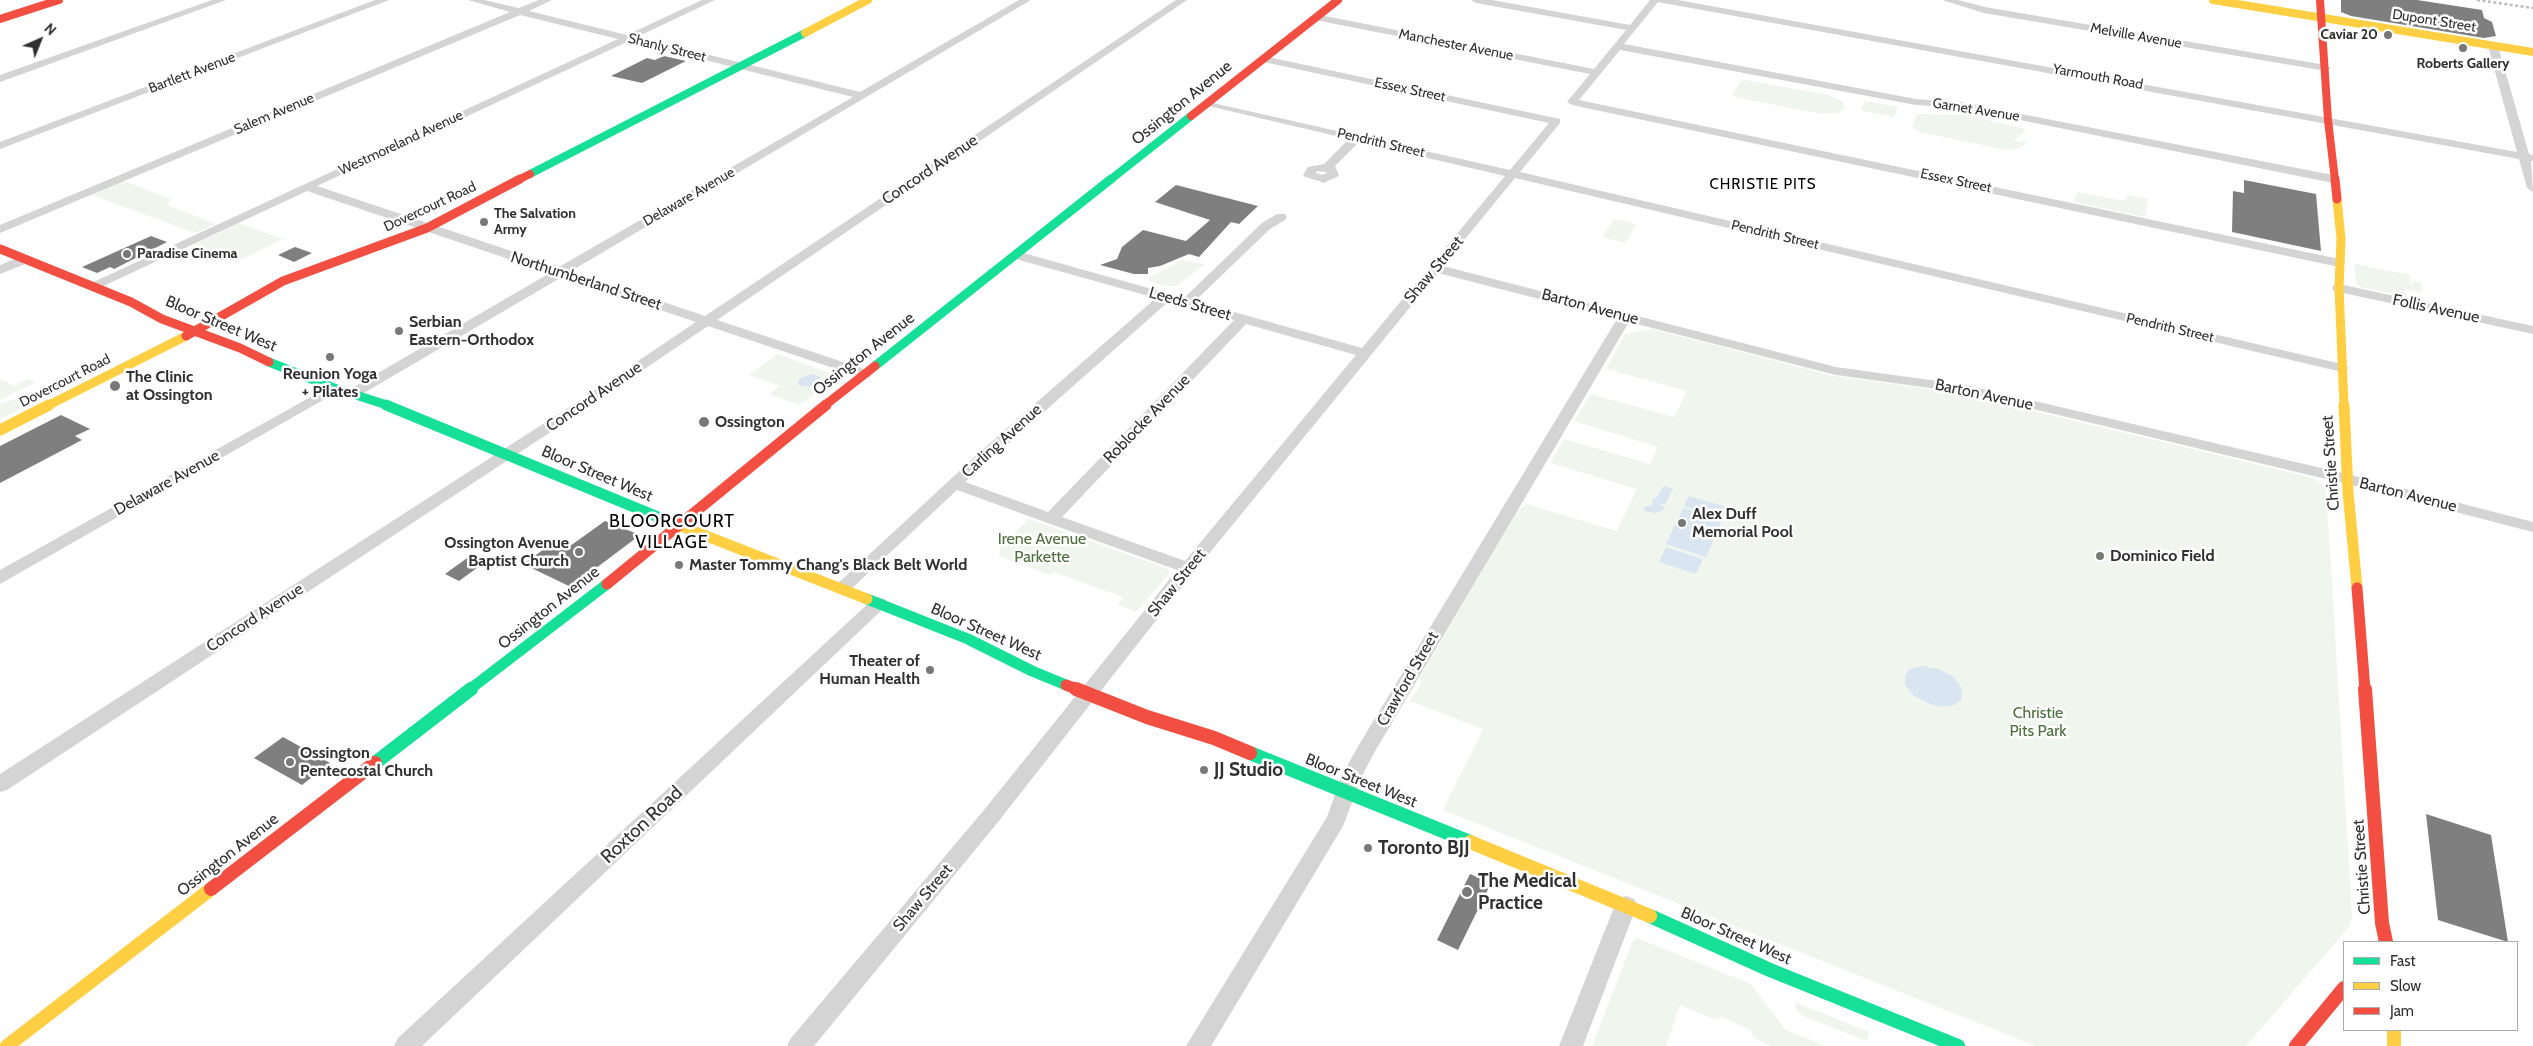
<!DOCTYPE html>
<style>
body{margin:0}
#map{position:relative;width:2533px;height:1046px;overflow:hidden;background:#fff;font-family:Cabin,sans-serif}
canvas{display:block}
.legend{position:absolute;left:2343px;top:941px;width:175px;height:90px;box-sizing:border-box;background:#fff;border:1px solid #acacac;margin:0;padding:6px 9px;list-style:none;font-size:15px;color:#303030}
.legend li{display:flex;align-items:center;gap:10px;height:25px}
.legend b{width:25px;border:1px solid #acacac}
.north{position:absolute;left:15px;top:15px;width:50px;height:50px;-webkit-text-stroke:4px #fff;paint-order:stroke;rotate:44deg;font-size:14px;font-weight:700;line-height:20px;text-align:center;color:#303030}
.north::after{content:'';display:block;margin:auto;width:18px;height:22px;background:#303030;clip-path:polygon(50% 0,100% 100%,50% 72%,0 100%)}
</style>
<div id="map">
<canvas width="2533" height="1046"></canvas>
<ul class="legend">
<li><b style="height:6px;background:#16e098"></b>Fast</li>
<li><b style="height:6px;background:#ffcf43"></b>Slow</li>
<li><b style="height:6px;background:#f24e42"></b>Jam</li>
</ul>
<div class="north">N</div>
</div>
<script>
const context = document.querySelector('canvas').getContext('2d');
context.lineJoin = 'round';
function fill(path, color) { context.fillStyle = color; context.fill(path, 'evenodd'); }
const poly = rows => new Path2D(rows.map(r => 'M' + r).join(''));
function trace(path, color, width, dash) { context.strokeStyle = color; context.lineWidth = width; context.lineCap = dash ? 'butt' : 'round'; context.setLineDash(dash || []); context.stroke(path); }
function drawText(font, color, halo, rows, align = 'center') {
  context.font = font + ' Cabin,sans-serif'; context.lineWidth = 5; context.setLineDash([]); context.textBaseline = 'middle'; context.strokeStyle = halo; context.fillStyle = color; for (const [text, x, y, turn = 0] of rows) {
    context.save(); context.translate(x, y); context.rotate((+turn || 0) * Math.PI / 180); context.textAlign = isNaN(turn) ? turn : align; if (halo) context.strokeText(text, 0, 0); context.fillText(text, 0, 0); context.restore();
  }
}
fill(poly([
 [1745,80,1828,95,1842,101,1846,108,1838,113,1821,114,1735,97,1732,95,1741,81],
 [1865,101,1898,107,1894,117,1861,111],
 [1919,114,1966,115,2022,128,2026,130,2014,141,2027,141,2021,148,2006,150,1920,132,1912,127,1916,115],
 [124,181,171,199,167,205,216,224,195,233,92,195],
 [2077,192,2125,201,2127,195,2148,199,2145,217,2074,202],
 [1614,219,1637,224,1625,243,1602,237],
 [239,223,283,239,236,262,192,246],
 [1181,260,1205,264,1176,286,1166,286,1148,281,1149,278],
 [2355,264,2410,275,2411,286,2413,281,2421,283,2422,293,2405,289,2406,297,2361,287,2356,283],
 [1652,329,1834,376,1937,390,1979,398,2310,477,2326,486,2352,916,2349,927,2246,1046,2036,1046,1443,810,1483,729,1410,701,1421,684,1420,677,1516,512,1526,504,1617,531,1637,489,1550,463,1564,439,1650,464,1658,447,1574,421,1591,394,1674,417,1687,391,1606,369,1625,334],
 [777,354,830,373,834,379,832,383,799,405,769,394,780,386,749,375],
 [0,379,14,386,28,379,35,383,0,400],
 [57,389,59,390,0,419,0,403],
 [1029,519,1168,569,1169,574,1136,612,1118,605,1123,597,1053,572,1050,575,999,556,1000,548],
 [1637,938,1751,984,1786,1030,1826,1046,1772,1046,1754,1038,1750,1030,1722,1017,1714,1019,1680,1005,1666,1046,1592,1046,1633,941],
 [1795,1002,1869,1032,1867,1041,1803,1016,1796,1009]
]), '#f0f5ed');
fill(poly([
 [812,374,820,377,819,383,809,387,799,385,798,382,800,378],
 [1664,486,1673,489,1665,504,1660,504,1666,509,1655,513,1645,511,1644,508,1653,504,1652,500,1657,497],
 [1689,496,1727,507,1722,517,1684,506],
 [1683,508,1722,520,1706,557,1666,544],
 [1666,547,1703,559,1696,574,1659,562],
 [1922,666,1939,669,1954,677,1962,689,1961,700,1954,705,1942,707,1930,704,1914,696,1905,685,1905,676,1909,669]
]), '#dae5f2');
fill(poly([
 [2341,0,2417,0,2482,10,2484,18,2492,22,2496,36,2484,38,2351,16,2341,12],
 [664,56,686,61,642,83,611,76,647,58,655,60],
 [2244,180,2316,194,2321,251,2232,232,2233,191,2244,193],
 [1176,185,1258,206,1239,224,1231,222,1199,257,1189,254,1160,266,1148,268,1148,274,1134,274,1100,265,1117,259,1122,247,1143,230,1186,241,1210,220,1155,202],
 [151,236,167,242,114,269,110,267,97,273,82,267],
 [295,247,312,253,294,262,278,255],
 [61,415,90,429,75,436,82,440,0,483,0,446],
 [605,521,640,535,571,587,523,564,557,540,570,546],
 [474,553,488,560,459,581,445,574],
 [283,737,330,763,302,785,254,758],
 [2426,814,2491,835,2508,942,2438,920],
 [1470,874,1491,883,1458,950,1437,940]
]), '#7f7f7f');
fill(poly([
 [212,0,226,0,0,82,0,75,212,0],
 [375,0,389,0,0,149,0,142,375,0],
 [468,0,484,0,519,8,539,0,552,0,529,11,627,35,702,0,715,0,637,37,860,92,1019,0,1031,0,571,271,705,316,1176,0,1187,0,717,320,870,371,872,374,870,377,860,377,708,326,587,408,7,790,0,792,0,774,577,402,696,322,562,277,357,397,347,397,345,394,347,391,550,273,307,191,97,289,92,290,85,286,618,39,520,15,0,233,0,225,510,12,468,0],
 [629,41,853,97,559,267,317,186,629,41],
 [1471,0,1492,0,1630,25,1650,0,1678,0,2517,152,2488,46,2493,43,2498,46,2529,154,2533,155,2533,161,2531,161,2533,192,2527,188,2519,159,1658,2,1624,44,1916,99,1960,102,2333,175,2339,179,2333,183,1960,108,1916,105,1620,50,1579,100,2344,260,2345,263,2339,267,1572,105,1567,102,1590,74,1315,20,1310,17,1315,14,1594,69,1626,30,1476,3,1471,0],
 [1942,0,1958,0,1985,7,2326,65,2331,68,2326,71,1984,13,1942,0],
 [1263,56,1560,119,1560,123,1520,172,2342,364,2349,368,2342,372,1515,178,1443,266,1836,367,1966,385,2347,474,2533,522,2533,532,2347,484,1966,393,1836,375,1629,322,1374,753,1362,776,1343,826,1211,1046,1186,1046,1327,817,1342,775,1360,743,1617,319,1438,273,1194,572,998,822,814,1046,787,1046,791,1038,984,810,1177,570,957,490,848,592,836,592,833,588,981,451,1156,298,1012,258,1010,255,1012,252,1020,252,1184,298,1262,223,1277,214,1285,214,1287,217,1285,220,1270,229,1195,301,1362,348,1505,176,1359,142,1335,166,1339,175,1337,177,1323,183,1319,181,1305,177,1303,175,1308,167,1324,164,1349,139,1204,105,1204,101,1510,170,1549,123,1259,61,1258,59,1263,56],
 [1317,171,1326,172,1327,173,1322,175,1316,173,1317,171],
 [1168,302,1234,320,1048,512,965,482,1168,302],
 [1246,324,1356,355,1185,561,1062,517,1246,324],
 [25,255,30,256,31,259,30,262,0,274,0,265,25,255],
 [2339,284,2533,326,2533,334,2334,291,2332,288,2334,285,2339,284],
 [334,384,339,385,341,388,339,391,0,584,0,570,334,384],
 [879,597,885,599,888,603,885,607,422,1046,394,1046,398,1038,873,599,879,597],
 [1626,896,1634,899,1637,905,1583,1046,1559,1046,1615,905,1618,899,1626,896]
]), '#d4d4d4');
trace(poly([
 [530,174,805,33],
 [1110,180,1191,116]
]), '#16e098', 8);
trace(poly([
 [269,362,334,388,390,406],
 [875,366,1111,179]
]), '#16e098', 9);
trace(poly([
 [386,405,663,519],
 [867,599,968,639,1032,671,1066,685],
 [469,690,607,584]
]), '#16e098', 11);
trace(poly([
 [1250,753,1470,842],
 [375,763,471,689],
 [1650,916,1770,970,1958,1046]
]), '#16e098', 14);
trace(poly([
 [2213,0,2533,52],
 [805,33,868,0]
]), '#ffcf43', 8);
trace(poly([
 [2337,199,2341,239,2339,288,2344,406],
 [47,406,186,336]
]), '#ffcf43', 9);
trace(poly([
 [2344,405,2348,492,2357,588],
 [0,430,49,405],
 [663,519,867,599]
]), '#ffcf43', 11);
trace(poly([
 [1470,842,1650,916],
 [2394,1030,2394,1046],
 [7,1046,211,889]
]), '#ffcf43', 14);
trace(poly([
 [2320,0,2328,120,2335,180],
 [0,19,59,0],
 [1191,116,1338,0],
 [518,180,530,174]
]), '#f24e42', 8);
trace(poly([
 [2335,179,2337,199],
 [0,249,131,302,162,319,240,348,269,362],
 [186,336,283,281,427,228,520,179],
 [824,406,875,366]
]), '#f24e42', 9);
trace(poly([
 [607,584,826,405],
 [2357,588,2365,690],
 [1066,685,1079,690]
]), '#f24e42', 11);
trace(poly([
 [1076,689,1147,717,1214,738,1250,753],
 [2365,689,2382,923,2386,942],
 [211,889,375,763],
 [2296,1046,2344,988]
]), '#f24e42', 14);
trace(poly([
 [2477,0,2533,8]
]), '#bcbcbc', 2.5, [3, 2.5]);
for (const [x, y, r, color] of [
 [2388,35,5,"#787878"],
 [2463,48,5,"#787878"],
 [484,222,5,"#787878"],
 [127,254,5,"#787878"],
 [399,331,5,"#787878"],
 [330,357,5,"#787878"],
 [115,386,6,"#787878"],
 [704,422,6,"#787878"],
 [1682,523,5,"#787878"],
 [579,552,5,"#787878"],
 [2100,556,5,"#787878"],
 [679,565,5,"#787878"],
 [930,670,5,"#787878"],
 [290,762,5,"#787878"],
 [1204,770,5,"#787878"],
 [1368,848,5,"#787878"],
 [1467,892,6,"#787878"]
]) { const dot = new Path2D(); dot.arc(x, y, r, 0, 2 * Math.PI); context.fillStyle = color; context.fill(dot); trace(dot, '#fff', 2); }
drawText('14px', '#303030', '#fff', [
 ["Dupont Street",2434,21,9],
 ["Melville Avenue",2136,36,10],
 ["Manchester Avenue",1456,45,11],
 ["Shanly Street",667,48,14],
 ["Bartlett Avenue",192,73,-21],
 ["Yarmouth Road",2098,77,10],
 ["Essex Street",1410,90,12],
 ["Garnet Avenue",1976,110,9],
 ["Salem Avenue",274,114,-23],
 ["Westmoreland Avenue",401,143,-25],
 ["Pendrith Street",1381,143,13],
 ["Essex Street",1956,181,12],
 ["Delaware Avenue",689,197,-30],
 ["Dovercourt Road",430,207,-25],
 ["Pendrith Street",1775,235,13],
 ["Pendrith Street",2170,328,13],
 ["Dovercourt Road",65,381,-27]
]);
drawText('bold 14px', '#303030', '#fff', [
 ["Caviar 20",2378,35,"right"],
 ["Roberts Gallery",2463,64,"center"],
 ["The Salvation",494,214],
 ["Army",494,230],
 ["Paradise Cinema",137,254]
], 'left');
context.letterSpacing = '1px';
drawText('15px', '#000', '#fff', [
 ["CHRISTIE PITS",1763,185]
]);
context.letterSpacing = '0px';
drawText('16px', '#303030', '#fff', [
 ["Ossington Avenue",1182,103,-39],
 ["Concord Avenue",930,170,-34],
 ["Shaw Street",1434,270,-50],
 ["Northumberland Street",586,281,18],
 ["Leeds Street",1190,304,16],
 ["Barton Avenue",1590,307,15],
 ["Follis Avenue",2436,309,12],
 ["Bloor Street West",221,324,23],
 ["Ossington Avenue",864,354,-38],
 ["Barton Avenue",1984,395,12],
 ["Concord Avenue",594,397,-34],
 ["Roblocke Avenue",1147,419,-46],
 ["Carling Avenue",1002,441,-42],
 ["Christie Street",2331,463,-94],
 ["Bloor Street West",597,474,23],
 ["Delaware Avenue",167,483,-29],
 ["Barton Avenue",2408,495,14],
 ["Shaw Street",1177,583,-51],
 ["Ossington Avenue",549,608,-38],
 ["Concord Avenue",255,618,-33],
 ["Bloor Street West",986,632,24],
 ["Crawford Street",1408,679,-60],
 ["Bloor Street West",1361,781,22],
 ["Ossington Avenue",228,855,-38],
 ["Christie Street",2362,867,-94],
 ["Shaw Street",923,898,-50],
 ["Bloor Street West",1736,936,24]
]);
drawText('bold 16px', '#303030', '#fff', [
 ["Serbian",409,322],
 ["Eastern-Orthodox",409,340],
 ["Reunion Yoga",330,374,"center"],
 ["+ Pilates",330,392,"center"],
 ["The Clinic",126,377],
 ["at Ossington",126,395],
 ["Ossington",715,422],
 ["Alex Duff",1692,514],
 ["Memorial Pool",1692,532],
 ["Ossington Avenue",569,543,"right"],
 ["Baptist Church",569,561,"right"],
 ["Dominico Field",2110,556],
 ["Master Tommy Chang's Black Belt World",689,565],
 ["Theater of",920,661,"right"],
 ["Human Health",920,679,"right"],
 ["Ossington",300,753],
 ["Pentecostal Church",300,771]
], 'left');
drawText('16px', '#4c6e3c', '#fff', [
 ["Irene Avenue",1042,539],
 ["Parkette",1042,557],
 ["Christie",2038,713],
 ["Pits Park",2038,731]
]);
context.letterSpacing = '1px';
drawText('18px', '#000', '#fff', [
 ["BLOORCOURT",672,522],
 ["VILLAGE",672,543]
]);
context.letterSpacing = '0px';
drawText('bold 19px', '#303030', '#fff', [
 ["JJ Studio",1214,770],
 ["Toronto BJJ",1378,848],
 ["The Medical",1478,881],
 ["Practice",1478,903]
], 'left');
drawText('19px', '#303030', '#fff', [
 ["Roxton Road",642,825,-43]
]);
</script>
